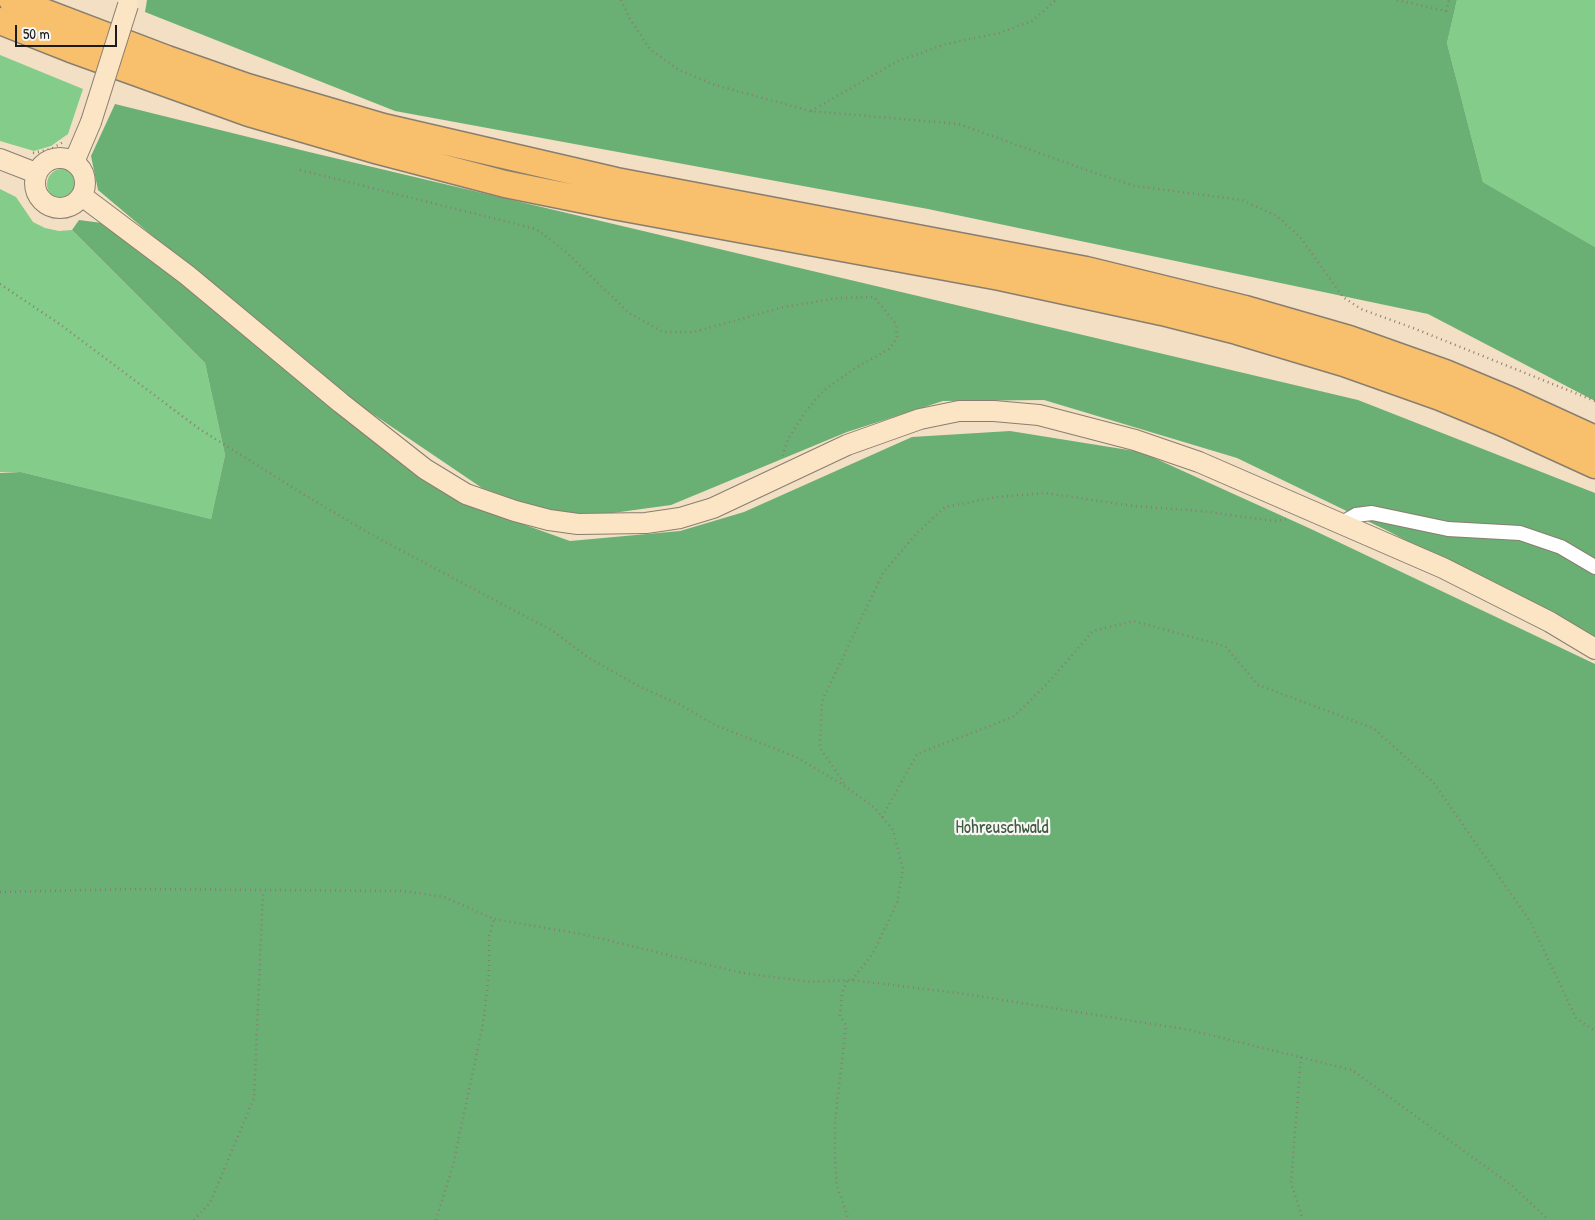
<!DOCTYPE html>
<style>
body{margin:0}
#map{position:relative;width:1595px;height:1220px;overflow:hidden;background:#f3dfc4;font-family:"Patrick Hand",sans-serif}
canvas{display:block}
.scale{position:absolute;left:15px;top:25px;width:102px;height:22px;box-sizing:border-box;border:2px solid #1c1c1c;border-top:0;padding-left:6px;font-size:15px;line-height:18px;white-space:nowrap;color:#1c1c1c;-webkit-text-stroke:4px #f6f6f2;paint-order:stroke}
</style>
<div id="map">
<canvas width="1595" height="1220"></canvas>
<div class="scale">50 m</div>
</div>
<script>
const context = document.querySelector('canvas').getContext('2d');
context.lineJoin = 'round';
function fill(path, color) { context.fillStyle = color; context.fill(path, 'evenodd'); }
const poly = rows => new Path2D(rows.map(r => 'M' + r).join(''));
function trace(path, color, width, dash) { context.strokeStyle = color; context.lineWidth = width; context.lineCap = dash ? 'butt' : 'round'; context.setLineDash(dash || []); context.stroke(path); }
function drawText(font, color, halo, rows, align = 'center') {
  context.font = font + ' "Patrick Hand",sans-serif'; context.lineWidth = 4.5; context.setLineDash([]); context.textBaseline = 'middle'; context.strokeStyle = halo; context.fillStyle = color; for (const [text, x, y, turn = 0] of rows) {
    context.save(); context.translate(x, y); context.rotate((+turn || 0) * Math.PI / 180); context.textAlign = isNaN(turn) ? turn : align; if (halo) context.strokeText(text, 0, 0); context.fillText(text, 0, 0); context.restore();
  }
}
fill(poly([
 [1457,0,1595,0,1595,247,1483,182,1447,43],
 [0,55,83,89,68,134,51,146,34,151,0,141],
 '47 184a15 15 0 1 1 30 0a15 15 0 1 1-30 0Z',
 [0,189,16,197,33,222,45,228,59,231,72,230,205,363,225,455,211,519,21,472,0,472]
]), '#83cc89');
fill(poly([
 [147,0,1457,0,1447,43,1483,182,1595,247,1595,401,1428,314,928,209,395,111,145,12],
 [115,104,309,152,1358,400,1595,493,1595,640,1388,531,1237,458,1044,400,943,401,847,432,671,505,569,519,482,488,330,385,98,190,91,156],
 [79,220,110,224,461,502,570,541,680,531,744,512,912,437,1010,431,1141,452,1311,529,1595,664,1595,1220,0,1220,0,473,21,472,211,519,225,455,205,363,72,230]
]), '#6ab075');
const street = poly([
 [1342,523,1356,515,1372,513,1448,529,1520,533,1561,547,1595,567]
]);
const secondary = poly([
 '35 183a25 25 0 1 1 50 0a25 25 0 1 1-50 0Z',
 [0,159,36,173],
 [74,162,91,122],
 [82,196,187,275,341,403,425,469,466,494,515,511,549,520,578,524,646,523,680,518,713,508,847,445,920,419,959,411,994,411,1039,415,1135,440,1199,462,1443,568,1550,622,1595,649]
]);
const highway = poly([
 [12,0,167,59,247,87,383,127,616,181,1086,270,1245,309,1349,339,1445,373,1512,401,1595,439],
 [0,21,71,49,249,113,379,151,505,184,614,206,1000,277,1162,312,1237,331,1344,363,1440,397,1503,423,1595,465]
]);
trace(street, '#887e70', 16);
trace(secondary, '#887e70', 22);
trace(highway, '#887e70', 29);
trace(poly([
 [621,0,630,19,650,49,679,70,715,85,810,111,959,124,1092,172,1135,186,1242,200,1277,216,1300,237,1343,297,1361,309,1413,328,1595,401],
 [1397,0,1446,11,1449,0],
 [811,111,898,61,946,44,999,33,1032,21,1056,0],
 [33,153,51,149,65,141],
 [300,170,536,229,565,251,629,313,663,332,694,332,784,307,838,298,874,297,896,324,897,338,889,349,854,369,823,391,806,411,788,439,782,458],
 [0,284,61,325,198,428,303,494,374,536,553,631,589,658,642,688,677,703,715,725,796,757,845,786,875,808,893,830,903,869,897,903,873,953,852,980],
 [844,783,820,748,822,701,883,573,916,534,945,507,997,497,1045,493,1134,506,1201,511,1274,521,1289,519],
 [882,817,917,754,1013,717,1046,685,1093,631,1133,621,1225,646,1258,685,1373,728,1433,782,1530,921,1576,1018,1595,1031],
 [0,892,133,889,403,891,444,897,494,919,586,935,742,973,811,982,852,980,965,994,1190,1030,1352,1070,1511,1185,1549,1220],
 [847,981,842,993,840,1016,846,1025,835,1122,835,1160,837,1186,849,1220],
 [1301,1057,1291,1183,1303,1220],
 [194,1220,210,1203,254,1098,263,891],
 [436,1220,453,1165,483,1024,489,973,489,936,494,919]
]), '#887e70', 2.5, [1, 4]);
trace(street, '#fff', 14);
trace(secondary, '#fce5c4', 20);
trace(highway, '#f8bf6c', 26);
const secondaryBridge = poly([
 [91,122,128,5]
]);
trace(secondaryBridge, '#887e70', 22, []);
trace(secondaryBridge, '#fce5c4', 20);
drawText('18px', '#405a42', '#f6f6f2', [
 ["Hohreuschwald",1002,828]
]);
</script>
